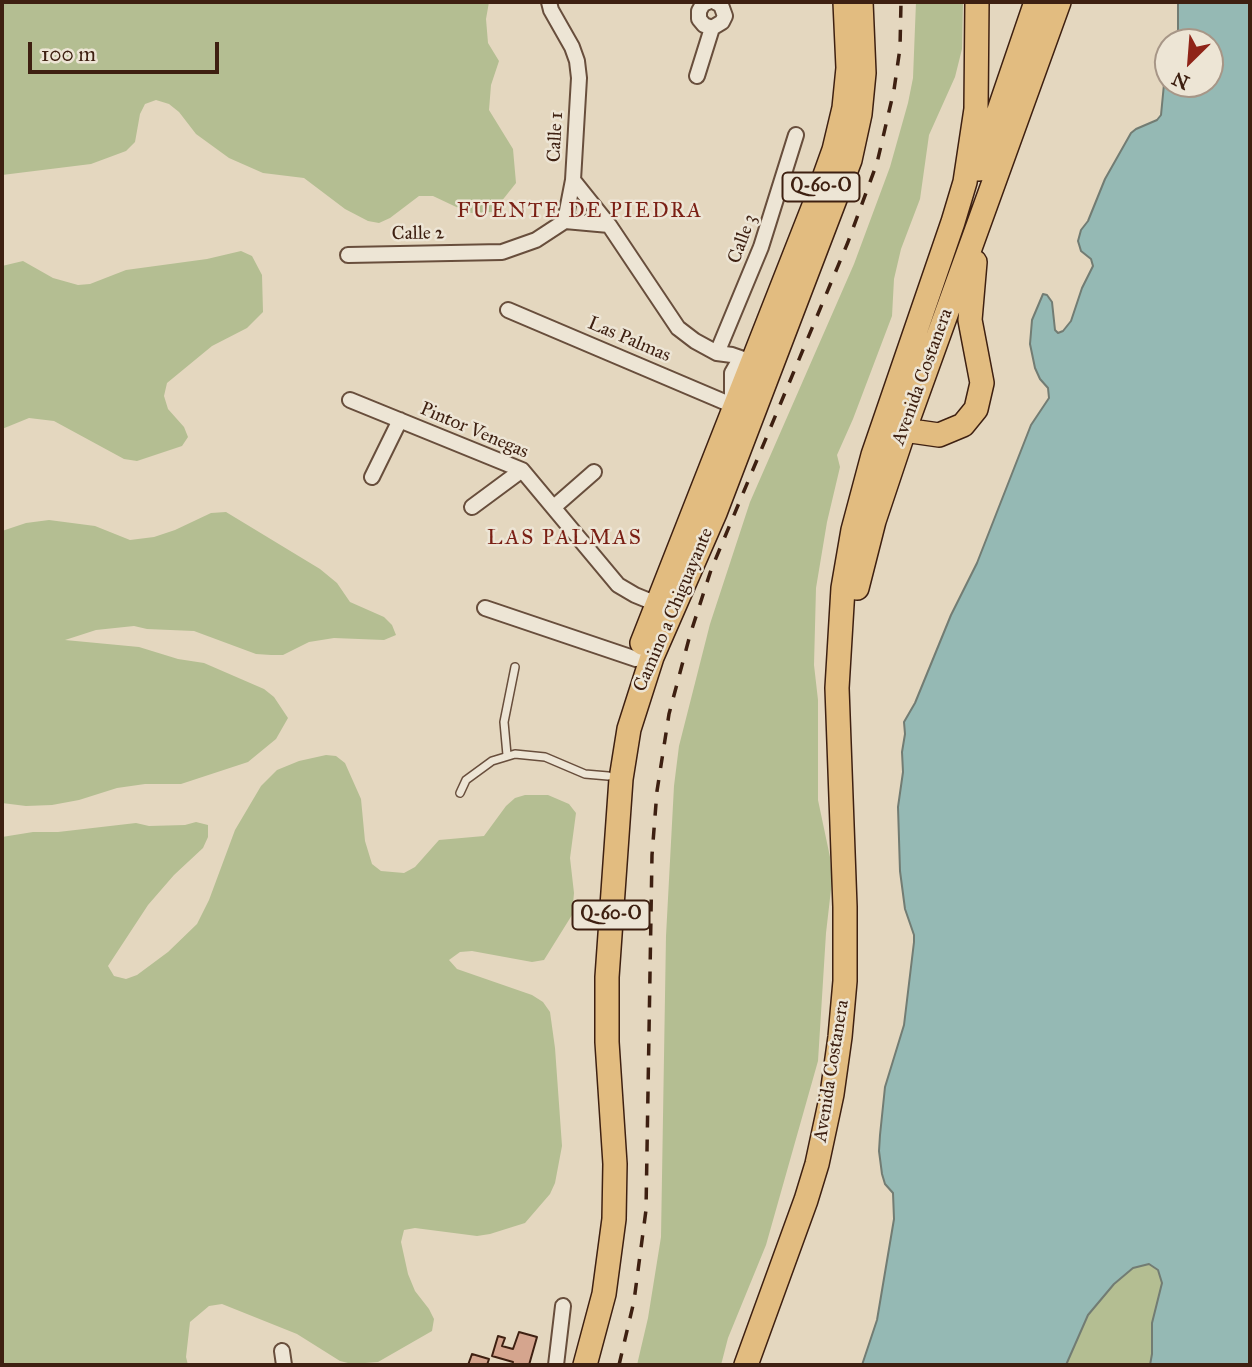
<!DOCTYPE html>
<style>
body{margin:0}
#map{position:relative;width:1252px;height:1367px;overflow:hidden;background:#e4d7bf;font-family:"IM FELL Great Primer",serif}
canvas{display:block}
.frame{position:absolute;inset:0;border:4px solid #3e2011;pointer-events:none}
.north{position:absolute;left:1154px;top:28px;width:70px;height:70px;box-sizing:border-box;background:#ede5d5;border:2px solid #a79687;border-radius:50%;rotate:205deg;font-size:19px;font-weight:700;line-height:28px;text-align:center;color:#3e2011}
.north::after{content:'';display:block;margin:auto;width:24px;height:32px;background:#8f2418;clip-path:polygon(50% 0,100% 100%,50% 72%,0 100%)}
.scale{position:absolute;left:28px;top:42px;width:191px;height:32px;box-sizing:border-box;border:4px solid #3e2011;border-top:0;padding-left:9px;font-size:21px;line-height:24px;white-space:nowrap;color:#3e2011;-webkit-text-stroke:5px #ede5d5;paint-order:stroke}
</style>
<div id="map">
<canvas width="1252" height="1367"></canvas>
<div class="frame"></div>
<div class="north">N</div>
<div class="scale">100 m</div>
</div>
<script>
const context = document.querySelector('canvas').getContext('2d');
context.lineJoin = 'round';
function fill(path, color) { context.fillStyle = color; context.fill(path, 'evenodd'); }
const poly = rows => new Path2D(rows.map(r => 'M' + r).join(''));
function trace(path, color, width, dash) { context.strokeStyle = color; context.lineWidth = width; context.lineCap = dash ? 'butt' : 'round'; context.setLineDash(dash || []); context.stroke(path); }
function drawText(font, color, halo, rows, align = 'center') {
  context.font = font + ' "IM FELL Great Primer",serif'; context.lineWidth = 5; context.setLineDash([]); context.textBaseline = 'middle'; context.strokeStyle = halo; context.fillStyle = color; for (const [text, x, y, turn = 0] of rows) {
    context.save(); context.translate(x, y); context.rotate((+turn || 0) * Math.PI / 180); context.textAlign = isNaN(turn) ? turn : align; if (halo) context.strokeText(text, 0, 0); context.fillText(text, 0, 0); context.restore();
  }
}
fill(poly([
 [2,2,489,2,486,19,488,43,499,61,491,85,489,110,513,149,516,183,493,212,469,213,433,196,419,196,390,218,379,223,368,221,345,209,304,178,263,173,229,158,196,134,179,112,169,104,156,100,145,104,140,114,135,142,126,151,91,164,2,175],
 [916,2,963,2,962,49,955,77,929,135,920,199,901,249,894,279,892,316,853,419,837,455,840,467,827,522,816,588,814,665,818,700,818,800,830,857,832,881,826,933,818,1061,766,1245,728,1338,721,1365,637,1365,648,1318,661,1237,666,936,674,786,679,746,710,624,750,502,854,264,890,167,908,103,913,78],
 [241,251,252,256,262,275,263,312,247,328,212,346,167,383,164,396,168,409,184,427,188,437,182,446,137,461,124,459,54,421,29,418,2,429,2,266,23,261,53,278,78,285,90,284,126,270,207,259],
 [226,512,320,569,337,583,350,602,384,617,392,625,396,635,384,640,334,638,309,642,283,655,271,655,256,654,194,631,147,629,134,626,96,630,65,640,139,647,178,659,204,663,264,689,274,697,288,718,276,739,248,762,181,784,145,784,117,788,79,800,52,805,26,806,2,803,2,531,26,523,49,520,95,526,130,540,154,537,175,530,211,513],
 [326,755,336,756,345,763,361,799,365,841,372,864,381,871,404,873,415,867,439,840,484,836,506,806,515,798,525,795,548,795,569,804,576,813,570,858,574,893,572,915,544,960,532,962,472,951,460,952,449,960,457,969,532,995,543,1002,550,1012,555,1048,562,1146,555,1183,550,1194,525,1223,490,1234,477,1236,415,1228,404,1230,401,1242,408,1274,415,1291,429,1309,434,1319,432,1331,378,1362,352,1364,340,1361,297,1334,222,1304,209,1306,190,1322,186,1357,188,1365,2,1365,2,837,33,832,58,832,136,823,149,826,185,825,196,822,208,825,208,837,203,848,174,875,148,905,108,966,114,976,126,979,137,975,168,952,197,924,209,900,235,830,261,786,277,770,299,761],
 [1149,1264,1158,1270,1162,1283,1152,1323,1152,1354,1150,1365,1066,1365,1088,1315,1114,1284,1133,1268]
]), '#b4be92');
const water = poly([
 [1178,2,1250,2,1250,1365,1150,1365,1152,1354,1152,1323,1162,1283,1158,1270,1149,1264,1133,1268,1114,1284,1088,1315,1066,1365,862,1365,877,1320,894,1219,893,1193,885,1184,882,1174,879,1151,880,1135,885,1087,904,1025,914,942,914,935,905,909,900,871,898,807,903,772,902,752,905,734,904,722,915,703,951,615,977,563,1031,425,1049,398,1048,388,1040,379,1035,368,1030,344,1032,320,1043,294,1047,295,1052,302,1055,330,1058,333,1063,331,1071,321,1082,288,1093,266,1091,259,1081,251,1078,241,1081,230,1088,221,1105,179,1131,133,1136,129,1157,120,1161,115,1164,84,1168,73,1168,84,1210,84,1210,42,1178,42,1178,2]
]);
fill(water, '#95b9b4');
trace(water, '#727c73', 2);
const building = poly([
 [519,1332,537,1337,529,1365,512,1365,513,1362,492,1356,498,1336,505,1338,502,1346,513,1349,519,1332],
 [472,1354,489,1359,487,1365,468,1365,472,1354]
]);
fill(building, '#d5a58e');
trace(building, '#3e2011', 2);
const lane = poly([
 [507,755,504,722,515,667],
 [460,793,466,780,492,761,515,754,545,757,585,774,608,776]
]);
const street = poly([
 [549,2,551,10,572,47,577,61,579,78,573,180,609,225,678,328,695,341,717,353,732,355,752,362],
 [708,2,703,4,699,11,699,19,704,25,712,28],
 [697,76,712,28,722,22,725,16,721,5,715,2],
 [565,221,573,180],
 [348,255,502,252,536,240,565,221,609,225],
 [508,310,734,406],
 [717,353,761,247,796,135],
 [350,400,522,470,618,585,635,595,657,604],
 [734,405,732,394,732,373,736,366,746,360],
 [372,477,400,420],
 [472,507,522,470],
 [554,507,594,472],
 [485,608,636,659],
 [282,1351,284,1365],
 [556,1365,563,1306]
]);
const primary = poly([
 [979,169,1036,2],
 [895,419,911,431,939,435,963,425,976,409,982,383,970,320,975,262],
 [857,588,874,521,905,428,1059,2],
 [642,643,815,203,834,150,844,108,848,68,845,2],
 [585,1365,604,1294,614,1219,615,1164,607,1042,607,977,621,779,629,729,652,657,715,513,850,160,860,114,864,73,861,2],
 [746,1365,806,1200,817,1164,832,1094,840,1037,845,981,845,907,837,688,843,588,853,530,873,455,953,222,965,182,976,109,977,2]
]);
trace(lane, '#684e3c', 10);
trace(street, '#684e3c', 18);
trace(primary, '#3e2011', 26);
trace(lane, '#ede5d5', 7);
trace(street, '#ede5d5', 14);
trace(primary, '#e2bc80', 23);
trace(poly([
 [619,1365,634,1301,646,1210,652,855,657,791,669,714,690,635,711,570,848,242,877,163,894,90,900,48,901,2]
]), '#3e2011', 3.5, [12, 12]);
for (const [x, y, w] of [
 [821,187,77],
 [611,915,77]
]) { const box = new Path2D(); box.roundRect(x - w / 2, y - 14.5, w, 29, 5); context.fillStyle = '#ede5d5'; context.fill(box); trace(box, '#3e2011', 2); }
drawText('bold 18px', '#3e2011', null, [
 ["Q-60-O",821,187],
 ["Q-60-O",611,915]
]);
drawText('19px', '#3e2011', '#ede5d5', [
 ["Calle 1",556,137,-87],
 ["Calle 2",418,234,-1],
 ["Calle 3",743,239,-70],
 ["Las Palmas",629,340,23],
 ["Avenida Costanera",923,377,-70],
 ["Pintor Venegas",474,431,23],
 ["Camino a Chiguayante",674,610,-67],
 ["Avenida Costanera",832,1071,-81]
]);
context.letterSpacing = '2px';
drawText('21px', '#7a1f14', '#ede5d5', [
 ["FUENTE DE PIEDRA",580,212],
 ["LAS PALMAS",565,539]
]);
context.letterSpacing = '0px';
</script>
